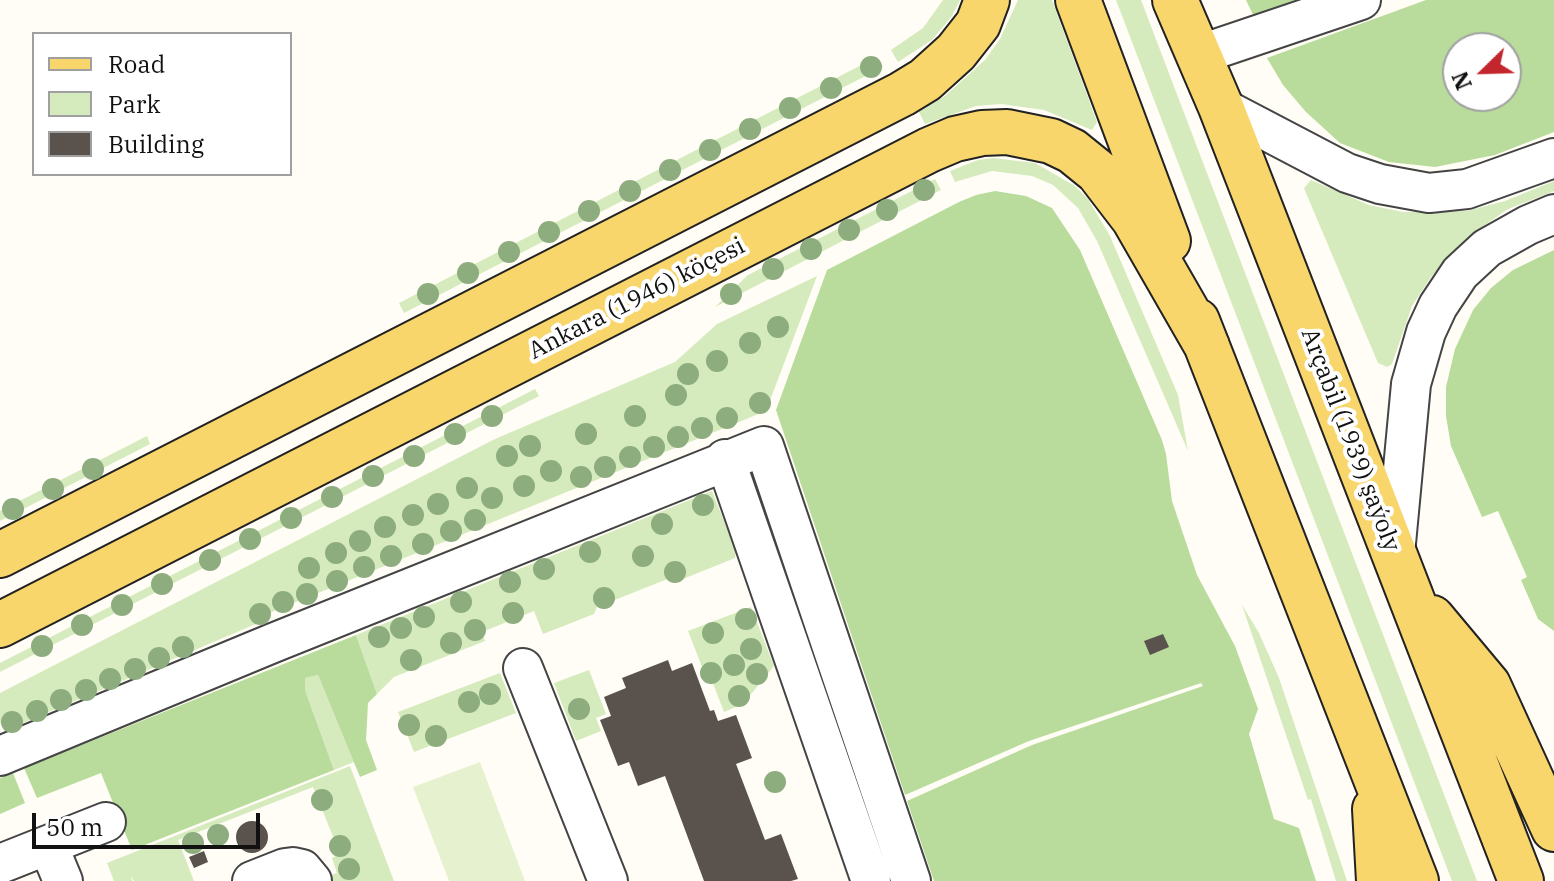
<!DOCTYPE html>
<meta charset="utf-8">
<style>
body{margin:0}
#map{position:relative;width:1554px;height:881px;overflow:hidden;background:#fffdf5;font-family:"IBM Plex Serif",serif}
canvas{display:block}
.legend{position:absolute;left:32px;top:32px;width:260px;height:144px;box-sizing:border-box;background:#fff;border:2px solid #a0a0a0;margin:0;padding:10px 14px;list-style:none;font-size:24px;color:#111}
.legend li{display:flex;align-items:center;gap:16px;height:40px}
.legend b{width:40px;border:2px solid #a0a0a0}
.north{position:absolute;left:1442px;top:32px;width:80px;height:80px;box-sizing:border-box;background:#fff;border:2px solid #a0a0a0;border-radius:50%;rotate:247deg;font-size:22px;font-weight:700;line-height:32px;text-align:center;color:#111}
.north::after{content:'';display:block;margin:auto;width:28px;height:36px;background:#c4262e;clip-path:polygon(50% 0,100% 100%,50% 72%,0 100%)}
.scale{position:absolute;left:32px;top:813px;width:228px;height:36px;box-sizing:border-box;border:4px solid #111;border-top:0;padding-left:10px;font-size:24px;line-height:28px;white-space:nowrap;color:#111;-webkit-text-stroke:6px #fff;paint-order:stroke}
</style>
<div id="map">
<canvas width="1554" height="881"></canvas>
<ul class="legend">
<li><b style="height:10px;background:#f9d66b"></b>Road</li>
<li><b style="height:22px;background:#d5ebbd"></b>Park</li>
<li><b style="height:22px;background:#5a524d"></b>Building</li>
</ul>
<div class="north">N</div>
<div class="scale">50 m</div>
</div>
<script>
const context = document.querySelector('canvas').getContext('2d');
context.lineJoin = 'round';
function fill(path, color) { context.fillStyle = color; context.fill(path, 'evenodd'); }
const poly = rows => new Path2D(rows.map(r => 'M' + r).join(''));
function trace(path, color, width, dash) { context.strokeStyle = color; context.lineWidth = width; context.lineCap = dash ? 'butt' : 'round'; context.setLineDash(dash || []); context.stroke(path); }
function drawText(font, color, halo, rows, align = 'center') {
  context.font = font + ' "IBM Plex Serif",serif'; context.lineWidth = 8; context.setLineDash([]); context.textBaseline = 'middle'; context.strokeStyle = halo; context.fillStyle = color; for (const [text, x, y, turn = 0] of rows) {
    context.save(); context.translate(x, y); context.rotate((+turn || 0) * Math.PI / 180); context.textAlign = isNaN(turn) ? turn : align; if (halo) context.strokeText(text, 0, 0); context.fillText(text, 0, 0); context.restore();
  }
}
fill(poly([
 [943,0,960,0,952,16,932,40,898,62,891,50,923,28],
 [1018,0,1052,0,1097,122,1092,130,1044,110,1001,104,976,106,925,124,919,112,945,96,985,60,1000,39],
 [1116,0,1141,0,1477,881,1452,881],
 [877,57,883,67,404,313,399,303],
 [993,158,1035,163,1075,186,1088,199,1110,236,1178,395,1188,451,1097,241,1078,208,1053,185,1032,176,992,171,955,182,950,171,978,160],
 [935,179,941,190,715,307,748,275],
 [1311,180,1369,205,1403,212,1467,211,1505,201,1554,181,1554,191,1508,209,1476,231,1453,253,1431,277,1412,306,1392,364,1387,367,1378,363,1306,193,1304,188],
 [817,276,766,411,269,613,270,618,4,731,0,722,0,693,495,439,675,362,717,324],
 [535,389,539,396,0,672,0,663],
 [147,436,150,444,0,521,0,511],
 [712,491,736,551,735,558,673,583,670,578,597,607,594,614,543,634,534,611,482,632,485,641,394,677,377,694,356,635],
 [1242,605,1259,633,1279,678,1347,881,1336,881,1311,799,1308,800],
 [751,607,774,666,743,704,724,712,712,681,704,672,688,631],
 [589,670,606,714,596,718,601,731,576,741,554,683],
 [500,673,516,713,414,752,398,712],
 [318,675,354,762,334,770,305,690,305,678],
 [350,766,394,881,333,881,331,875,337,873,332,858,340,854,313,787,178,840,194,881,134,881,131,876,132,881,114,881,107,863]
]), '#d5ebbd');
fill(poly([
 [1246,0,1324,0,1256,21],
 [1426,0,1554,0,1554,132,1495,155,1435,167,1389,162,1340,143,1306,112,1283,85,1267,58],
 [1458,48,1506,48,1506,96,1458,96],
 [995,191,1026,196,1052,208,1080,250,1162,440,1166,454,1172,501,1197,575,1235,646,1258,709,1249,734,1274,819,1299,828,1316,881,934,881,907,801,1032,745,1203,686,1201,683,1029,741,905,795,776,410,827,270,959,202,976,195],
 [1554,250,1554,631,1538,619,1521,580,1527,577,1498,511,1482,517,1451,446,1446,416,1446,387,1455,349,1473,310,1491,288,1513,270],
 [356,635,377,694,368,703,366,740,377,770,360,777,318,675,305,678,305,690,334,770,132,850,101,773,37,798,24,768],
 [13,773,25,803,0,814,0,778]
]), '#b9dc9c');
fill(poly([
 [480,762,525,881,449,881,413,787]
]), '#e6f2cf');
fill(poly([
 [1163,634,1169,647,1150,655,1144,641],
 [668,660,672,671,692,663,710,711,714,710,718,721,736,715,752,758,736,764,765,840,781,834,798,879,791,881,704,881,665,776,638,786,629,762,618,766,600,720,611,716,604,697,626,688,622,678],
 '236 837a16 16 0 1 1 32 0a16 16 0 1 1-32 0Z',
 [204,851,208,862,194,868,189,857]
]), '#5a524d');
const minor = poly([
 [1198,55,1361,0],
 [1221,107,1347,173,1380,184,1429,193,1467,189,1554,158],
 [725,459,871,881],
 [1395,554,1411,384,1426,332,1438,306,1460,273,1487,248,1528,225,1554,214],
 [523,668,608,881],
 [0,756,273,643,764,446,911,881],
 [48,845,63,881],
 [0,864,106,822],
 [252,881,285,868,293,867,302,869,312,881]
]);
const major = poly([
 [1078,0,1168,241],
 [1175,0,1221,107,1521,881],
 [1197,321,1416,881],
 [0,555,902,94,925,80,956,52,978,24,987,0],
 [1432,618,1488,685,1554,829],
 [0,625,929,150,955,139,982,133,1007,132,1051,141,1072,151,1098,172,1134,219,1207,346],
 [1375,809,1379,881]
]);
trace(minor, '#444', 42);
trace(major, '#222', 48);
trace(minor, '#fff', 38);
trace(major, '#f9d66b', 44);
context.fillStyle = '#8dad7f';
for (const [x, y] of [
 [871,67],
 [831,88],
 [790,108],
 [750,129],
 [710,150],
 [670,170],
 [924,190],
 [630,191],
 [887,210],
 [589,211],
 [849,230],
 [549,232],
 [811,249],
 [509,252],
 [773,269],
 [468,273],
 [428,294],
 [731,294],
 [778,327],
 [750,343],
 [717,361],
 [688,374],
 [676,395],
 [760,403],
 [492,416],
 [635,416],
 [727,418],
 [702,428],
 [455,434],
 [586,434],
 [678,437],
 [530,446],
 [654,447],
 [414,456],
 [507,456],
 [630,457],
 [605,467],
 [93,469],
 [551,471],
 [373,476],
 [581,477],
 [524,486],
 [467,488],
 [53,489],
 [332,497],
 [492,498],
 [438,504],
 [703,505],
 [13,509],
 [413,515],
 [291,518],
 [475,520],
 [662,524],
 [385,527],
 [451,531],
 [250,539],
 [360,541],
 [423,544],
 [590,552],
 [336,553],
 [391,556],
 [643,556],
 [210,560],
 [364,567],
 [309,568],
 [544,569],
 [675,572],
 [337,581],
 [510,582],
 [162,584],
 [307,594],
 [604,598],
 [283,602],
 [461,602],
 [122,605],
 [513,613],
 [260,614],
 [424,617],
 [746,619],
 [82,625],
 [401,628],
 [475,630],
 [713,633],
 [379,637],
 [451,643],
 [42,646],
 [183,647],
 [751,649],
 [159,658],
 [411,660],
 [734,665],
 [135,669],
 [711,673],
 [757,674],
 [110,679],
 [86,690],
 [490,694],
 [739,696],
 [61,700],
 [469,702],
 [579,709],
 [37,711],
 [12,722],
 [409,725],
 [436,736],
 [775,782],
 [322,800],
 [218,835],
 [193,843],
 [340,846],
 [349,869]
]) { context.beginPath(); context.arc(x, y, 11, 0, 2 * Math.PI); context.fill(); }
drawText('24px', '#111', '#fff', [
 ["Ankara (1946) köçesi",637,299,-27],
 ["Arçabil (1939) şaýoly",1350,440,69]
]);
</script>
